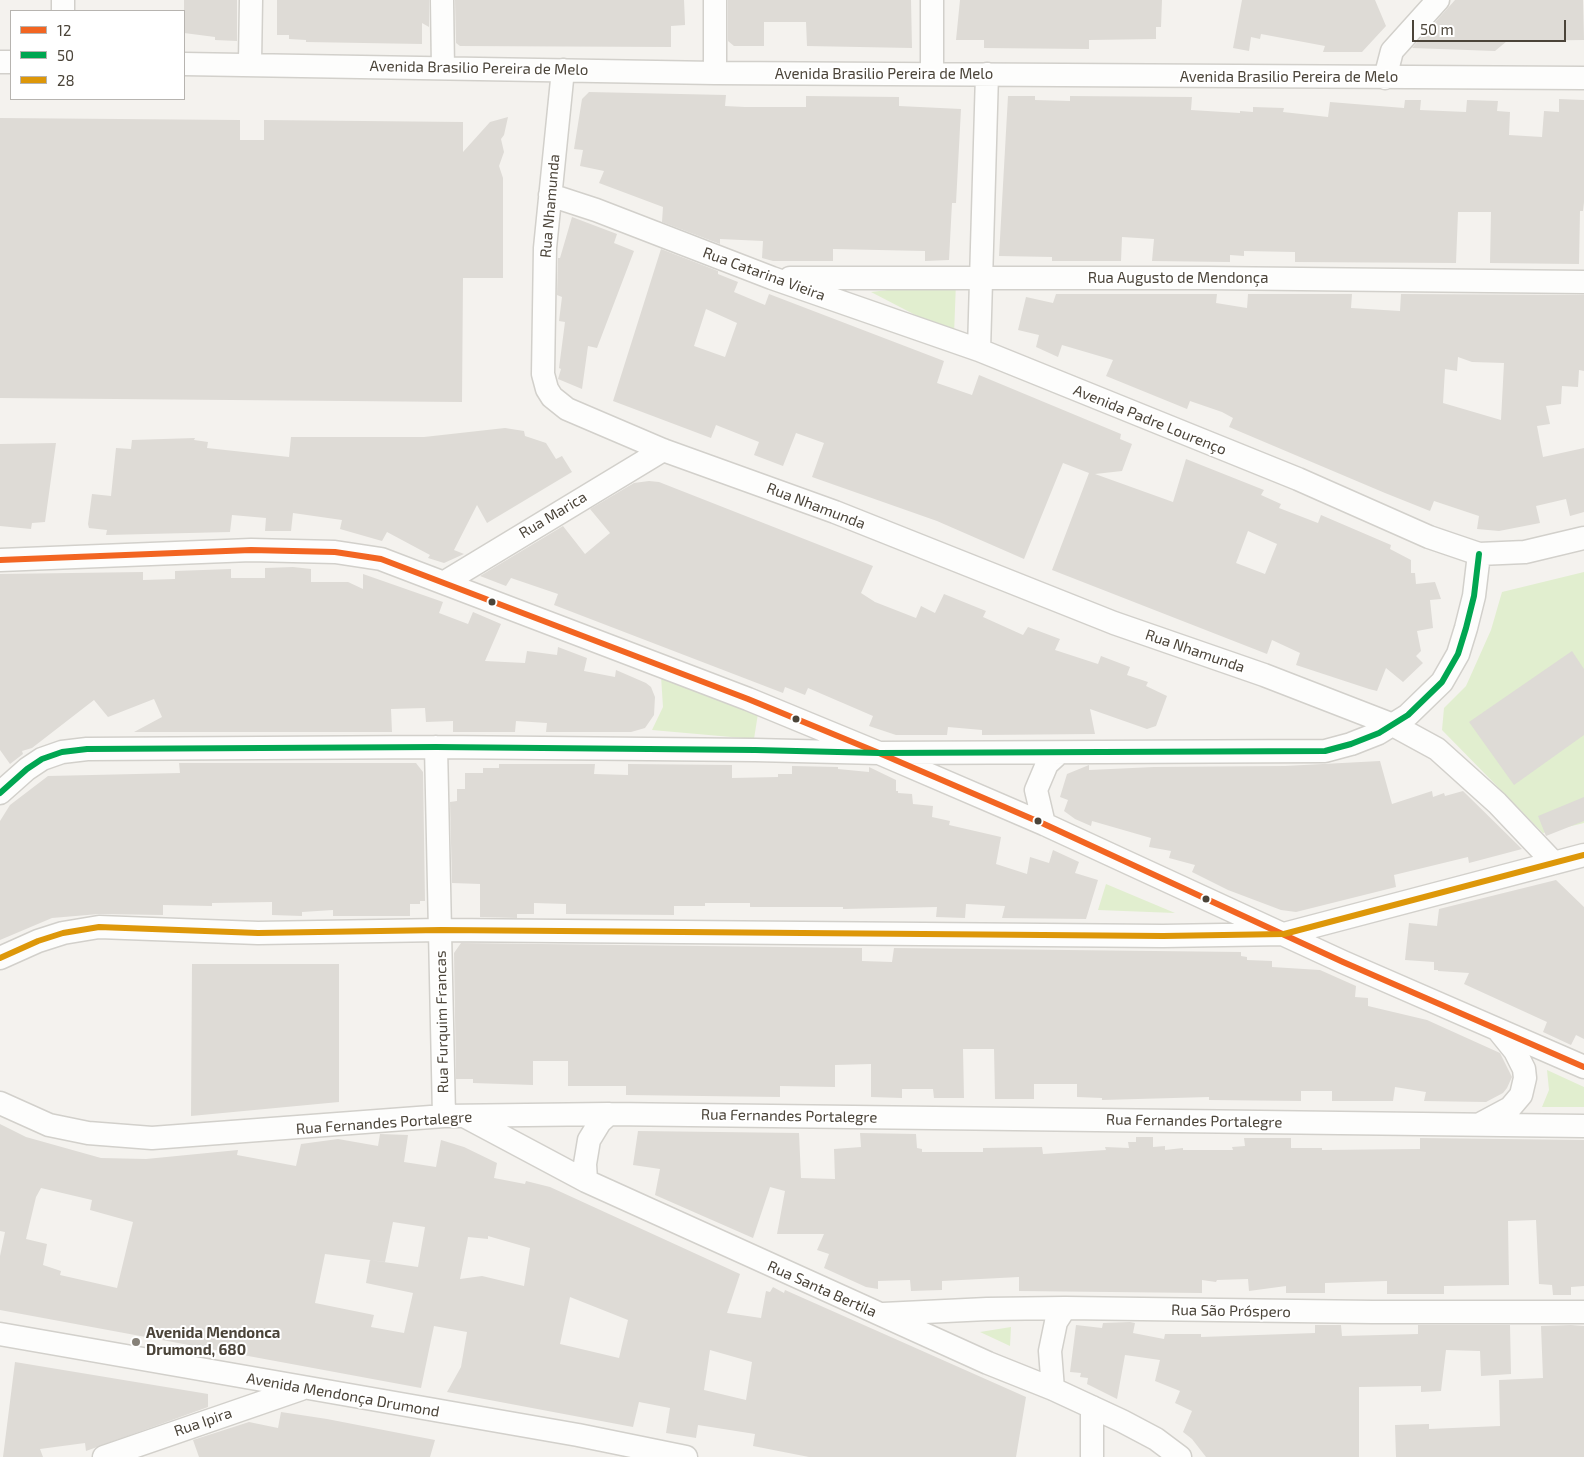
<!DOCTYPE html>
<meta charset="utf-8">
<style>
body{margin:0}
#map{position:relative;width:1584px;height:1457px;overflow:hidden;background:#f4f2ee;font-family:"Exo 2",sans-serif}
canvas{display:block}
.legend{position:absolute;left:10px;top:10px;width:175px;height:90px;box-sizing:border-box;background:#fff;border:1px solid #b7b4b0;margin:0;padding:6px 9px;list-style:none;font-size:15px;color:#4b4439}
.legend li{display:flex;align-items:center;gap:10px;height:25px}
.legend b{width:25px;border:1px solid #b7b4b0}
.scale{position:absolute;left:1412px;top:20px;width:154px;height:22px;box-sizing:border-box;border:2px solid #4b4439;border-top:0;padding-left:6px;font-size:15px;line-height:18px;white-space:nowrap;color:#4b4439;-webkit-text-stroke:4px #fff;paint-order:stroke}
</style>
<div id="map">
<canvas width="1584" height="1457"></canvas>
<ul class="legend">
<li><b style="height:6px;background:#f26522"></b>12</li>
<li><b style="height:6px;background:#00a651"></b>50</li>
<li><b style="height:6px;background:#dd9709"></b>28</li>
</ul>
<div class="scale">50 m</div>
</div>
<script>
const context = document.querySelector('canvas').getContext('2d');
context.lineJoin = 'round';
function fill(path, color) { context.fillStyle = color; context.fill(path, 'evenodd'); }
const poly = rows => new Path2D(rows.map(r => 'M' + r).join(''));
function trace(path, color, width, dash) { context.strokeStyle = color; context.lineWidth = width; context.lineCap = dash ? 'butt' : 'round'; context.setLineDash(dash || []); context.stroke(path); }
function drawText(font, color, halo, rows, align = 'center') {
  context.font = font + ' "Exo 2",sans-serif'; context.lineWidth = 4; context.setLineDash([]); context.textBaseline = 'middle'; context.strokeStyle = halo; context.fillStyle = color; for (const [text, x, y, turn = 0] of rows) {
    context.save(); context.translate(x, y); context.rotate((+turn || 0) * Math.PI / 180); context.textAlign = isNaN(turn) ? turn : align; if (halo) context.strokeText(text, 0, 0); context.fillText(text, 0, 0); context.restore();
  }
}
fill(poly([
 [956,282,954,335,871,292],
 [1584,572,1584,823,1543,833,1442,730,1444,708,1466,686,1491,630,1502,592],
 [661,676,759,707,754,739,652,730,663,707],
 [1106,884,1175,913,1098,910],
 [1547,1070,1584,1087,1584,1107,1542,1107,1549,1090],
 [1011,1327,1010,1346,980,1332]
]), '#e1eecf');
fill(poly([
 [184,0,237,0,237,41,215,40,215,37,184,33],
 [277,0,429,0,429,27,422,23,422,44,306,42,306,40,289,39,289,35,277,35],
 [455,0,684,0,685,23,685,25,671,26,671,47,460,46,456,43],
 [728,0,911,0,912,48,807,46,806,22,764,22,764,46,734,46,728,41],
 [960,0,1162,0,1161,27,1156,27,1156,39,1089,40,1089,49,984,48,984,40,956,40],
 [1242,0,1375,0,1386,26,1362,52,1323,52,1325,46,1261,34,1260,39,1251,37,1249,51,1233,48],
 [1455,0,1583,0,1584,40,1507,41,1495,51,1412,48],
 [589,92,726,95,725,106,745,107,806,107,806,96,899,97,899,106,961,109,956,203,952,203,949,260,925,261,925,251,833,249,833,261,773,261,762,258,763,241,720,239,720,244,662,222,663,207,599,183,604,171,580,166,583,150,574,149,582,99],
 [1008,96,1035,96,1035,100,1070,101,1070,96,1192,97,1191,110,1240,113,1240,111,1253,112,1253,107,1284,108,1283,112,1328,117,1330,102,1404,108,1405,100,1421,100,1420,110,1466,112,1467,100,1498,101,1497,111,1510,112,1509,135,1542,137,1544,111,1559,112,1559,99,1584,100,1584,202,1583,211,1580,211,1579,264,1490,263,1491,212,1458,212,1456,263,1295,262,1295,252,1244,251,1244,256,1230,255,1230,262,1152,261,1154,239,1122,237,1121,261,1052,261,1052,257,999,256],
 [508,117,504,135,501,139,504,152,499,166,503,178,503,278,463,278,462,402,0,398,0,118,240,120,240,140,264,140,264,120,463,122,463,152,490,122],
 [572,217,617,234,614,243,634,251,597,348,588,346,582,389,558,379,561,369,559,368,565,322,559,321,562,297,557,295,558,258,560,258],
 [661,249,718,271,718,274,738,282,734,292,765,305,769,294,944,361,937,383,972,395,979,375,1121,434,1120,439,1132,444,1122,471,1095,474,1173,502,1186,459,1264,490,1261,495,1281,504,1279,508,1318,523,1321,515,1391,545,1390,549,1411,560,1411,573,1415,573,1416,584,1435,582,1441,599,1430,600,1433,628,1417,631,1421,651,1416,656,1423,663,1403,682,1386,668,1377,691,1369,689,1296,665,1300,653,1272,640,1267,654,1052,570,1089,473,1063,463,1024,559,937,521,812,477,824,443,796,433,783,466,754,455,759,442,716,425,711,438,613,401],
 [706,309,737,323,725,357,694,346],
 [1248,531,1277,544,1265,574,1236,563],
 [1056,294,1217,294,1216,303,1247,308,1248,294,1352,294,1351,308,1400,311,1401,294,1584,295,1584,371,1579,370,1578,387,1562,386,1561,404,1546,406,1550,424,1537,426,1543,457,1584,448,1584,512,1570,516,1566,499,1536,506,1540,523,1499,531,1477,529,1479,516,1434,501,1430,511,1385,493,1229,427,1233,418,1222,412,1190,401,1187,409,1106,376,1113,360,1062,345,1058,357,1036,347,1039,335,1018,330,1026,297,1053,303],
 [1458,357,1472,362,1504,363,1501,420,1443,403,1445,369,1457,371],
 [505,428,524,431,525,436,546,443,556,459,562,456,572,472,487,523,477,505,454,550,464,554,444,563,428,558,430,555,387,532,382,541,340,529,342,520,293,513,291,531,265,531,266,518,232,515,230,532,106,535,107,530,89,528,88,524,92,494,111,496,116,448,131,449,132,440,195,438,194,440,208,442,207,448,289,457,291,437,424,437],
 [56,443,45,522,32,523,31,529,0,526,0,444],
 [649,481,659,482,873,566,861,593,875,602,916,618,921,606,935,613,944,594,986,611,983,617,1023,635,1028,627,1060,639,1055,650,1098,664,1101,656,1130,667,1127,675,1148,682,1146,686,1167,696,1156,726,1147,729,1090,709,1095,734,982,735,982,730,948,727,947,735,896,735,869,726,873,716,808,688,805,695,785,687,783,693,554,605,558,594,511,578,506,586,480,576,563,526,585,554,610,533,590,509,634,483],
 [293,567,311,569,311,582,348,582,363,589,363,574,443,602,439,613,468,624,473,612,501,624,485,661,525,663,527,651,557,655,558,647,587,658,584,671,615,677,616,670,646,683,651,687,655,697,654,715,645,728,631,732,546,732,547,723,516,721,515,732,453,732,453,721,426,722,425,708,391,709,392,732,134,732,162,717,154,699,108,717,94,700,32,748,22,751,23,754,10,764,0,750,0,574,143,572,143,580,175,579,175,571,231,569,231,578,265,578,265,568],
 [1572,651,1584,669,1584,735,1514,785,1469,722],
 [1380,761,1392,804,1432,791,1433,797,1444,793,1445,796,1463,791,1522,849,1469,863,1468,857,1394,875,1396,887,1296,912,1281,910,1228,890,1192,872,1195,865,1169,858,1171,851,1149,847,1151,838,1092,821,1091,826,1075,819,1064,811,1068,800,1060,797,1067,774,1089,765,1089,770,1154,767,1285,766],
 [179,763,416,763,423,772,425,901,420,901,420,904,410,904,410,916,333,916,333,910,302,912,302,916,272,915,272,902,212,903,212,906,163,905,163,915,99,914,52,918,0,940,0,821,10,805,48,776,180,773],
 [499,764,595,764,594,774,628,775,628,764,732,765,732,778,778,777,778,774,792,774,792,766,838,767,838,769,869,772,869,767,896,780,896,791,898,791,898,793,912,794,913,804,933,806,932,817,950,821,949,825,1001,837,996,864,1027,874,1030,857,1049,863,1053,850,1079,862,1075,873,1098,880,1086,919,1002,918,1005,906,966,904,965,918,936,917,937,907,843,909,843,907,750,907,750,903,705,903,705,906,674,906,674,915,566,914,566,904,534,903,534,914,517,914,517,918,480,917,480,884,452,883,450,802,457,801,457,789,465,789,465,773,483,773,483,768,499,768],
 [1584,797,1584,821,1546,836,1538,816],
 [1556,880,1584,907,1584,1039,1576,1035,1571,1045,1543,1032,1547,1022,1464,984,1469,973,1438,971,1438,970,1434,970,1434,962,1405,960,1409,923,1437,926,1439,909],
 [461,943,862,948,862,961,892,962,894,948,1241,952,1241,956,1247,957,1247,960,1272,961,1272,967,1320,970,1356,986,1355,997,1368,998,1368,1006,1427,1020,1500,1053,1512,1077,1507,1088,1503,1093,1486,1102,1424,1101,1426,1092,1395,1087,1393,1101,1332,1101,1332,1091,1301,1091,1301,1101,1209,1100,1209,1097,1102,1100,1102,1098,1077,1097,1077,1084,1034,1084,1034,1099,995,1099,994,1049,963,1049,964,1098,934,1098,933,1089,902,1089,902,1098,871,1097,871,1064,835,1065,835,1087,780,1086,780,1097,626,1095,626,1086,568,1086,568,1061,533,1061,533,1085,473,1083,473,1079,456,1079,454,953],
 [192,964,339,964,339,1102,191,1116],
 [0,1124,26,1137,101,1158,146,1159,238,1150,237,1155,296,1166,301,1144,338,1139,378,1146,380,1134,408,1135,404,1162,436,1167,441,1140,464,1147,497,1163,494,1178,525,1184,526,1181,550,1187,740,1274,727,1313,761,1318,766,1291,770,1292,773,1287,784,1293,785,1290,1026,1397,1016,1457,809,1457,753,1446,755,1434,698,1425,696,1438,666,1433,670,1408,639,1402,633,1427,447,1392,461,1367,467,1332,434,1326,421,1388,0,1310,0,1256,5,1232,0,1231],
 [41,1188,92,1200,90,1210,133,1222,117,1288,60,1275,61,1271,43,1265,47,1244,26,1239,36,1197],
 [393,1222,425,1227,418,1267,370,1260,366,1283,413,1293,404,1333,371,1327,374,1315,315,1303,325,1254,385,1262],
 [488,1236,530,1248,524,1286,482,1276,460,1279,468,1237,488,1239],
 [570,1297,628,1320,619,1358,560,1344],
 [710,1350,752,1362,746,1400,704,1390],
 [638,1131,799,1133,801,1178,835,1179,834,1149,861,1147,860,1133,916,1134,917,1148,922,1149,922,1152,983,1152,983,1148,1042,1147,1043,1154,1106,1150,1105,1147,1129,1148,1128,1142,1136,1142,1136,1137,1153,1137,1153,1147,1165,1146,1165,1150,1183,1148,1183,1150,1233,1150,1232,1147,1245,1146,1244,1138,1291,1138,1291,1148,1322,1148,1322,1150,1420,1149,1420,1138,1584,1140,1584,1286,1571,1287,1571,1295,1553,1295,1552,1285,1539,1284,1536,1220,1508,1221,1509,1285,1444,1286,1444,1294,1387,1294,1387,1281,1325,1283,1325,1293,1286,1293,1286,1286,1249,1291,1248,1279,1217,1280,1216,1282,1202,1280,1202,1293,1019,1291,1019,1277,942,1281,942,1290,911,1291,910,1280,878,1281,878,1289,866,1287,824,1268,829,1254,817,1250,824,1234,777,1234,785,1191,770,1187,753,1238,655,1195,660,1169,633,1165],
 [1130,1322,1135,1323,1133,1333,1164,1339,1165,1334,1201,1334,1201,1337,1315,1333,1315,1325,1341,1325,1342,1336,1418,1334,1418,1325,1510,1325,1511,1374,1481,1376,1480,1351,1446,1350,1441,1391,1421,1392,1421,1386,1359,1387,1359,1457,1206,1457,1192,1439,1183,1432,1192,1411,1175,1403,1180,1391,1155,1381,1160,1360,1125,1355,1117,1399,1087,1384,1088,1378,1080,1377,1081,1373,1070,1372,1076,1325,1102,1328,1103,1323],
 [1571,1325,1584,1326,1584,1457,1396,1457,1395,1425,1429,1424,1429,1429,1500,1426,1499,1380,1543,1378,1541,1326],
 [15,1362,208,1394,208,1407,86,1451,85,1443,40,1449,43,1457,3,1457],
 [281,1412,327,1419,435,1440,430,1457,199,1457,193,1440,249,1422,278,1428]
]), '#dedbd6');
const street = poly([
 [63,0,63,11],
 [442,0,443,68],
 [715,0,715,73],
 [0,62,11,62],
 [250,63,251,0],
 [184,64,715,73,1584,78],
 [563,70,545,248,543,374,547,389,552,397,567,409,663,450,835,512,1114,623,1264,675,1393,725,1437,749,1497,803,1554,863],
 [932,74,932,0],
 [1385,78,1392,51,1438,0],
 [550,195,596,210,772,278,979,350,1298,479,1429,537,1479,554,1525,552,1584,538],
 [790,278,1206,278,1584,282],
 [979,350,987,74],
 [0,560,251,550,335,552,381,559,748,699,879,753,1044,824,1343,962,1584,1067],
 [445,582,663,450],
 [436,747,444,1116],
 [0,793,27,769,42,759,62,752,87,749,436,747,755,750,879,753,1325,751,1351,744,1379,733,1408,715,1442,682,1458,654,1466,628,1474,596,1479,554],
 [1044,824,1036,790,1047,764,1059,753],
 [0,958,38,941,63,933,99,927,258,933,441,930,1163,936,1284,934,1584,855],
 [0,1103,49,1125,88,1133,152,1138,444,1116,609,1114,1584,1126],
 [466,1117,586,1181,988,1363,1053,1389,1122,1421,1156,1439,1180,1457],
 [1482,1123,1510,1108,1521,1095,1525,1078,1524,1069,1515,1051,1498,1030],
 [586,1181,585,1164,589,1140,600,1122,609,1114],
 [883,1314,987,1309,1065,1308,1373,1312,1584,1312],
 [0,1334,578,1435,686,1457],
 [1053,1389,1050,1351,1056,1322,1065,1308],
 [104,1457,301,1389],
 [1092,1457,1092,1407]
]);
trace(street, '#d2d0cb', 25);
trace(street, '#fdfdfc', 22);
trace(poly([
 [0,560,251,550,335,552,381,559,748,699,879,753,1044,824,1343,962,1584,1067]
]), '#f26522', 6);
trace(poly([
 [0,793,27,769,42,759,62,752,87,749,436,747,755,750,879,753,1325,751,1351,744,1379,733,1408,715,1442,682,1458,654,1466,628,1474,596,1479,554]
]), '#00a651', 6);
trace(poly([
 [0,958,38,941,63,933,99,927,258,933,441,930,1163,936,1284,934,1584,855]
]), '#dd9709', 6);
for (const [x, y, r, color] of [
 [492,602,4.5,"#4b4439"],
 [796,719,4.5,"#4b4439"],
 [1038,821,4.5,"#4b4439"],
 [1206,899,4.5,"#4b4439"],
 [136,1342,5,"#868178"]
]) { const dot = new Path2D(); dot.arc(x, y, r, 0, 2 * Math.PI); context.fillStyle = color; context.fill(dot); trace(dot, '#fff', 2); }
drawText('15px', '#4b4439', '#fff', [
 ["Avenida Brasilio Pereira de Melo",479,68,1],
 ["Avenida Brasilio Pereira de Melo",884,74],
 ["Avenida Brasilio Pereira de Melo",1289,77],
 ["Rua Nhamunda",550,206,-85],
 ["Rua Catarina Vieira",764,274,20],
 ["Rua Augusto de Mendonça",1178,278],
 ["Avenida Padre Lourenço",1150,420,22],
 ["Rua Nhamunda",816,506,21],
 ["Rua Marica",553,515,-31],
 ["Rua Nhamunda",1195,651,19],
 ["Rua Furquim Francas",442,1022,-91],
 ["Rua Fernandes Portalegre",789,1116,1],
 ["Rua Fernandes Portalegre",1194,1121,1],
 ["Rua Fernandes Portalegre",384,1123,-4],
 ["Rua Santa Bertila",822,1289,24],
 ["Rua São Próspero",1231,1311,1],
 ["Avenida Mendonça Drumond",343,1395,10],
 ["Rua Ipira",203,1422,-19]
]);
drawText('bold 15px', '#4b4439', '#fff', [
 ["Avenida Mendonca",146,1333],
 ["Drumond, 680",146,1350]
], 'left');
</script>
